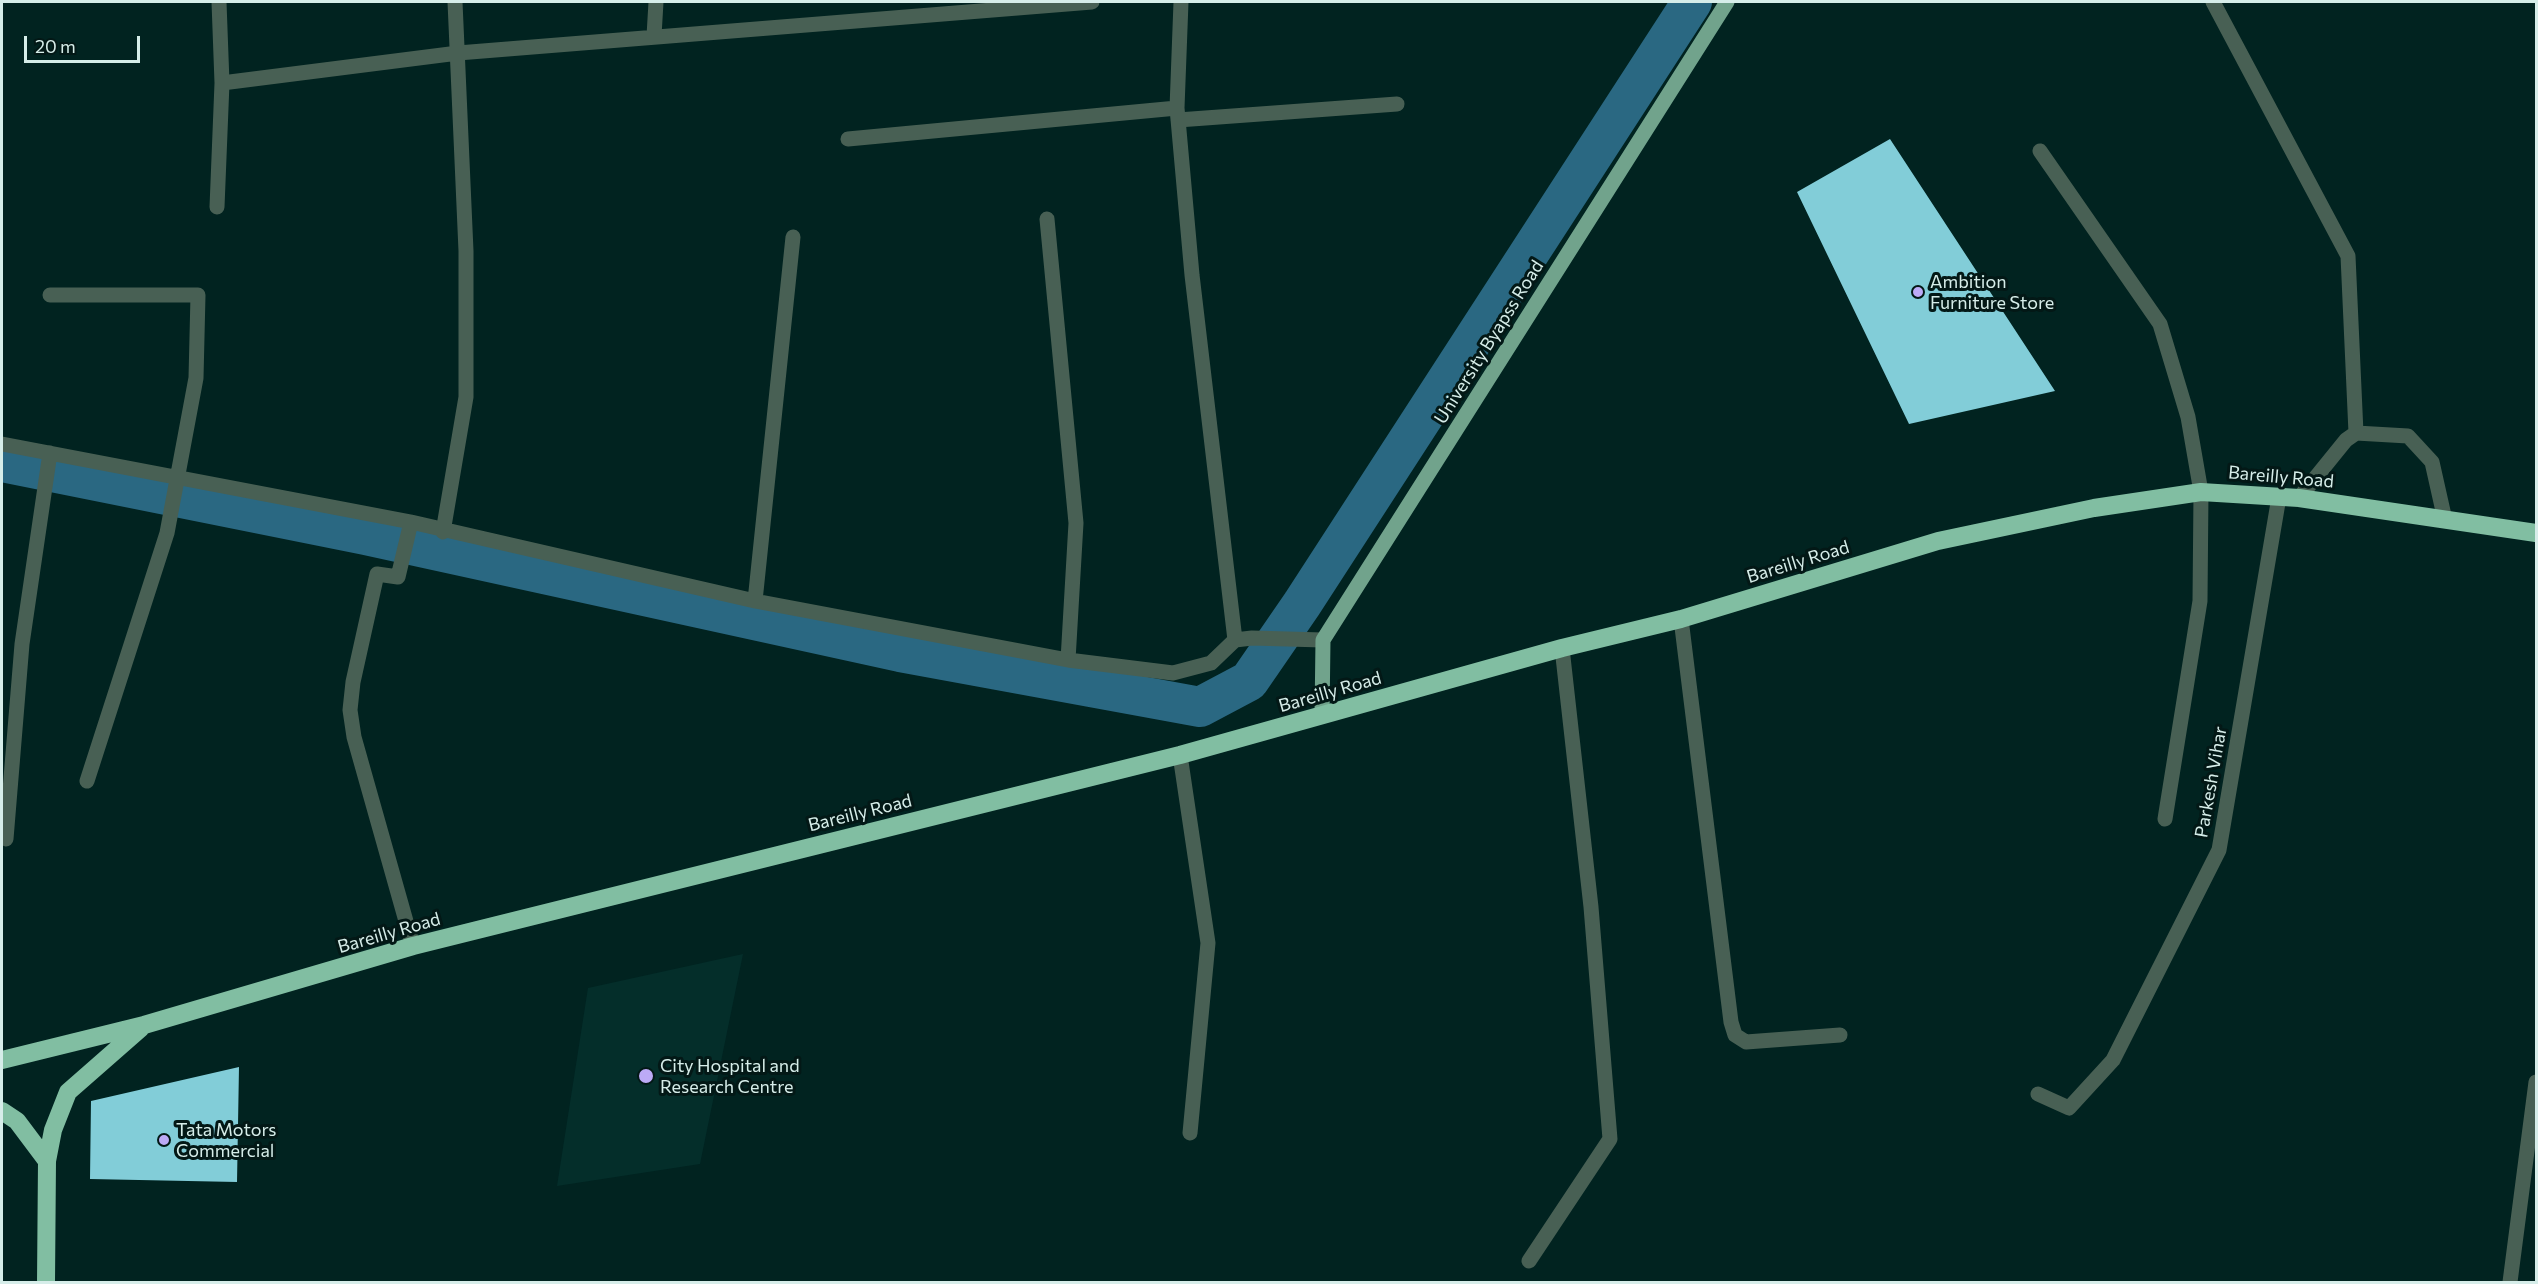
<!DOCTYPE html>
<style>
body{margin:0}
#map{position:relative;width:2538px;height:1284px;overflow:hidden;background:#012320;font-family:Commissioner,sans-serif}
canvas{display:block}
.frame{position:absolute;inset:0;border:3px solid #d6ede9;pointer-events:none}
.scale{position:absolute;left:24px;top:36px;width:116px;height:27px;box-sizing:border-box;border:3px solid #d6ede9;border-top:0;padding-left:8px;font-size:18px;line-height:21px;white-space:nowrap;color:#d6ede9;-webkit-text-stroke:4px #031816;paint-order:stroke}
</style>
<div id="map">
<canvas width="2538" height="1284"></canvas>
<div class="frame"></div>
<div class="scale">20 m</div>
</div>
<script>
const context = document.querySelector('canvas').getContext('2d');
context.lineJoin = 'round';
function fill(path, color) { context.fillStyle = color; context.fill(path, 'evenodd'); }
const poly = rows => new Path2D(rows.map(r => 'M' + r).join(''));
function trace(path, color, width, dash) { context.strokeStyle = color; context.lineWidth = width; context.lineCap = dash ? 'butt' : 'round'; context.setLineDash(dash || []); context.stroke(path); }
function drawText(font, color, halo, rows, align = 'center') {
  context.font = font + ' Commissioner,sans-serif'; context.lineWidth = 6; context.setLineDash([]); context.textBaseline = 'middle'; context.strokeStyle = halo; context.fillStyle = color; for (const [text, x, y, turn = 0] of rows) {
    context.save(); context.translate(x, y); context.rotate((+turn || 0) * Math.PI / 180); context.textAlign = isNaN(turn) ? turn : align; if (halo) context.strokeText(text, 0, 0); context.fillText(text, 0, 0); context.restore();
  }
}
fill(poly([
 [743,954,700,1164,557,1186,588,988]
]), '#042e2a');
trace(poly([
 [2,462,365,535,900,652,1200,707,1249,681,1302,604,1692,2]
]), '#2a6882', 40);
fill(poly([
 [1890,139,2055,391,1909,424,1797,192],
 [239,1067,237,1182,90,1179,91,1101]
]), '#82cdd8');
trace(poly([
 [219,2,222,83,458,53,1092,2],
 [1181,2,1177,108,1192,275,1235,640],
 [2213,2,2348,256,2356,433],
 [654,36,656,2],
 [1178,120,1397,104],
 [848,139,1177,108],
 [2040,151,2160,324,2188,417,2201,492,2200,601,2165,819],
 [217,207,222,83],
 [1047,219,1076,523,1068,660],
 [50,295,198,295,196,378,167,533,87,781],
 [2,444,411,522,755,601,1068,660,1173,673,1211,663,1235,640,1252,638,1323,640],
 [2299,498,2346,440,2356,433,2408,436,2432,462,2445,520],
 [411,522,398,577,377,574,353,682,350,710,354,737,413,946],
 [443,532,466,397,466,251,455,2],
 [755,601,793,237],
 [1681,619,1731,1022,1735,1035,1746,1042,1840,1035],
 [1180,755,1208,943,1190,1133],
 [6,839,22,644,50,453],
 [2038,1094,2069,1108,2113,1060,2219,850,2279,497],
 [1529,1261,1610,1139,1591,907,1562,648],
 [2510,1282,2536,1082]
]), '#486054', 15);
trace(poly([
 [1322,716,1323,640,1727,2]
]), '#71a38c', 15);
trace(poly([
 [2,1060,144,1025,413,946,1180,755,1562,648,1681,619,1938,541,2094,508,2201,492,2299,498,2536,533],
 [2,1111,17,1121,47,1161],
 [46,1282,47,1161,53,1130,68,1092,141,1028]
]), '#81bea2', 18);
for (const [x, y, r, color] of [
 [1918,292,6,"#bcaaf6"],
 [646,1076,8,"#bcaaf6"],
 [164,1140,6,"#bcaaf6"]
]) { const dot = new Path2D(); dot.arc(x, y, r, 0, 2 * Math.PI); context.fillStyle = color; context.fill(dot); trace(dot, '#031816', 2); }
drawText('18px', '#d6ede9', '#031816', [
 ["Ambition",1930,282],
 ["Furniture Store",1930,303],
 ["City Hospital and",660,1066],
 ["Research Centre",660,1087],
 ["Tata Motors",176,1130],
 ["Commercial",176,1151]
], 'left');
drawText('18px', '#d6ede9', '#031816', [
 ["University Byapss Road",1489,342,-58],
 ["Bareilly Road",2281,477,5],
 ["Bareilly Road",1798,562,-17],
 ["Bareilly Road",1330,692,-16],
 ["Parkesh Vihar",2211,782,-80],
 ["Bareilly Road",860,813,-14],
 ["Bareilly Road",389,933,-16]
]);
</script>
